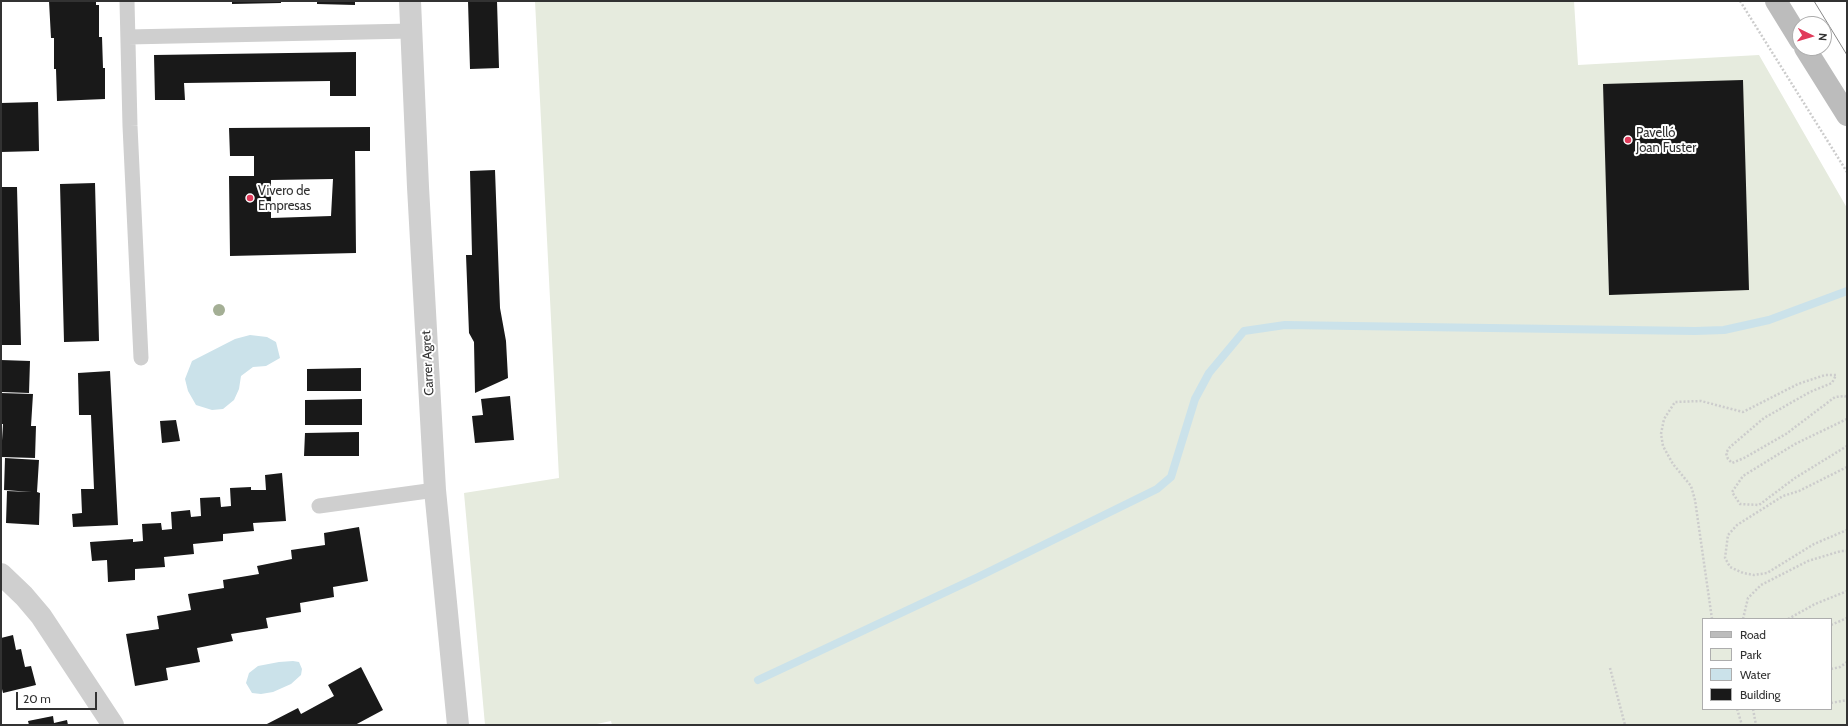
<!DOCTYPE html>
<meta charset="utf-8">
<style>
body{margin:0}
#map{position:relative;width:1848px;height:726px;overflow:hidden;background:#fff;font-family:Cabin,sans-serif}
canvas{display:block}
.frame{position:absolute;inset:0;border:2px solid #323232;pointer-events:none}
.legend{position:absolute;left:1702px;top:618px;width:130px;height:92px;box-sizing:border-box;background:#fff;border:1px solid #adadad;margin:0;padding:5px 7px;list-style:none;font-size:12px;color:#323232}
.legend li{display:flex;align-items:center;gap:8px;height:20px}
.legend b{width:20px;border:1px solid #adadad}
.north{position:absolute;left:1792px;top:16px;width:40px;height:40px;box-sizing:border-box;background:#fff;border:1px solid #adadad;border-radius:50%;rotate:95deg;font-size:11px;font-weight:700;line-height:16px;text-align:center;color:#323232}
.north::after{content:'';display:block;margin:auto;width:14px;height:18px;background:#e13b5b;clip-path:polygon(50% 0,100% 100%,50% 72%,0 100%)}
.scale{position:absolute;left:16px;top:692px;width:81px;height:18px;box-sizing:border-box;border:2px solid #323232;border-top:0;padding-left:5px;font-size:12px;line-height:14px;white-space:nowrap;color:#323232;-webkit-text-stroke:3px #fff;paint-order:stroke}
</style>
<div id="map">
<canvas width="1848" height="726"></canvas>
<div class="frame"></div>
<ul class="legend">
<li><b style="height:5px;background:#bcbcbc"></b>Road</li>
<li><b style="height:11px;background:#e6ebde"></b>Park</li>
<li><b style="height:11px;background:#cbe2ea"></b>Water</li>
<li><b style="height:11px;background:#191919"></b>Building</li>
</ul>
<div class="north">N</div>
<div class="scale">20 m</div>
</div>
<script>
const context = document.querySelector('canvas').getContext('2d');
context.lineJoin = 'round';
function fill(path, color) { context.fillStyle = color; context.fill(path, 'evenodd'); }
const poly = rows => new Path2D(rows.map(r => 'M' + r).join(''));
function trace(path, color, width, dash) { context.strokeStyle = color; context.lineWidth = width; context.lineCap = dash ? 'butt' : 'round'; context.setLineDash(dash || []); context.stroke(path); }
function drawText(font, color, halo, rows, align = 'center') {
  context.font = font + ' Cabin,sans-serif'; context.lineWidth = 4; context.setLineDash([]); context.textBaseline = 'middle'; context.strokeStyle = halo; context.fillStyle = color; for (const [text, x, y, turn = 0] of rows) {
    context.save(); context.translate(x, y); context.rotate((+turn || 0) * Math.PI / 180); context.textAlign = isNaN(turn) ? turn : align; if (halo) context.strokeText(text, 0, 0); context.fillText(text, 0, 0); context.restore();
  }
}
fill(poly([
 [535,1,1574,1,1578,65,1759,55,1847,208,1847,725,612,725,611,721,592,725,485,725,464,493,559,478],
 [1703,619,1831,619,1831,709,1703,709]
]), '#e6ebde');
fill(poly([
 [250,335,267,337,276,342,280,358,266,366,253,367,241,376,239,389,234,400,223,409,212,410,196,405,188,391,185,379,192,361,235,339],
 [293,661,299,662,302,669,301,675,291,684,273,692,261,694,252,693,246,683,249,673,258,666,279,662]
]), '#cbe2ea');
trace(poly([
 [758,680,978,577,1157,489,1171,477,1195,399,1209,373,1244,331,1285,325,1695,331,1724,330,1769,320,1847,291]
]), '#cbe2ea', 8);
fill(poly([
 [49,1,96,1,96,5,99,5,99,37,102,37,103,68,105,68,105,99,57,101,56,69,54,69,54,38,51,38],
 [232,1,281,1,281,3,232,4],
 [317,1,355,1,355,5,317,4],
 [468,1,497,1,499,68,470,69],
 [356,52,356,96,330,96,330,81,184,83,185,100,155,100,154,55],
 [1743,80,1749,290,1609,295,1603,84],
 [38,102,39,151,1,152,1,103],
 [370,127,370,151,355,151,356,253,230,256,229,176,254,176,254,156,230,156,229,128],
 [333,179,331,216,271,218,271,180],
 [495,170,500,308,506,341,508,378,475,393,474,342,469,333,466,255,472,255,470,171],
 [95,183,99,341,64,342,60,184],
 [1,187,17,187,21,345,1,345],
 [1,360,30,361,29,393,1,392],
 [361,368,361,391,307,391,307,369],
 [110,371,118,525,73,527,72,514,82,513,81,489,94,489,91,415,79,415,78,373],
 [1,393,33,394,31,426,36,426,35,458,1,457,3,424,1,424],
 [510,396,514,440,475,443,472,416,483,415,481,399],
 [362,399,362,425,305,425,305,400],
 [176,420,180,441,162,443,160,421],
 [359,432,359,456,304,456,305,433],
 [5,458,39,460,37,492,40,493,39,525,6,523,7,491,32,492,4,490],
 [282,473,286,521,253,523,254,531,223,534,223,541,193,544,194,554,164,557,165,567,135,569,135,580,108,582,107,560,92,561,90,542,133,539,133,542,143,541,142,524,161,523,162,530,172,529,171,512,190,510,191,517,201,516,200,498,220,497,221,507,231,506,230,488,251,487,251,490,266,490,265,475],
 [359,527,368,581,333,587,334,597,300,603,301,612,266,618,268,628,231,634,233,641,197,648,200,662,166,668,168,680,135,686,126,634,159,629,157,616,191,610,188,594,224,588,223,580,259,574,257,566,292,559,291,550,325,545,324,533],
 [13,635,16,650,21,649,25,667,31,666,36,685,3,693,1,685,1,638],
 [361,667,383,710,355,725,265,725,298,708,301,714,334,696,328,685],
 [53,716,54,723,67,720,68,725,29,725,28,721]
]), '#191919');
trace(poly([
 [1740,1,1847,172],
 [1847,419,1795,444,1743,476,1732,492,1740,504,1759,505,1795,478,1847,446],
 [1847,467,1799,491,1783,496,1737,525,1728,535,1725,558,1730,567,1743,573,1754,575,1767,573,1814,544,1847,530],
 [1712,619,1695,500,1691,486,1673,464,1663,446,1661,434,1664,419,1675,402,1701,401,1743,412,1798,384,1825,375,1836,375,1832,383,1810,392,1764,418,1730,447,1726,453,1728,459,1732,463,1744,458,1786,434,1835,397,1845,396,1847,399],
 [1743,619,1748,598,1761,585,1808,561,1841,551,1847,551],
 [1788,619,1815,604,1847,591],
 [1831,625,1847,618],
 [1610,668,1625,725],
 [1831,669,1840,667,1847,662],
 [1831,703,1847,700],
 [1737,709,1742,725],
 [1753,709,1756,725]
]), '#ccc', 2.5, [2, 2]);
trace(poly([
 [127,1,130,126,141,358],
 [128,37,411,31],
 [319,506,435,490]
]), '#cfcfcf', 15);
trace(poly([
 [410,1,418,187,435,490,458,725],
 [1,574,24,596,41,616,113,725]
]), '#cfcfcf', 22);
trace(poly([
 [1776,1,1800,40],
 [1805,48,1847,115]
]), '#bcbcbc', 22);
trace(poly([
 [1814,1,1847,55]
]), '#878787', 1);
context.fillStyle = '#a4af95';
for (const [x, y] of [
 [219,310]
]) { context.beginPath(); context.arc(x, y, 6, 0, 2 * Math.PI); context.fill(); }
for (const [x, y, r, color] of [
 [1628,140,4,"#e13b5b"],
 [250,198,4,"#e13b5b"]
]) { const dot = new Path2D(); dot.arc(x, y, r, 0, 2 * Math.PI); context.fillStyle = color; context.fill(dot); trace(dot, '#fff', 1.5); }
drawText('13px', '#323232', '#fff', [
 ["Pavelló",1636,133],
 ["Joan Fuster",1636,148],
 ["Vivero de",258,191],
 ["Empresas",258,206]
], 'left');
drawText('13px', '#323232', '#fff', [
 ["Carrer Agret",428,363,-93]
]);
</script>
